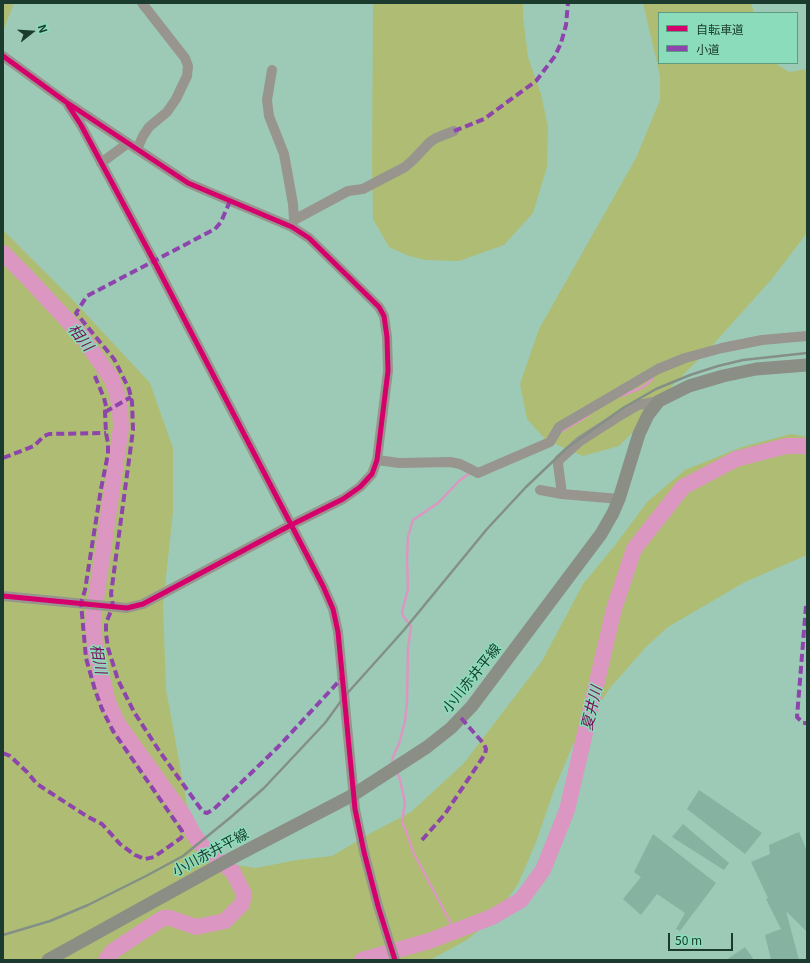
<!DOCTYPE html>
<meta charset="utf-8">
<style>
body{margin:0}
#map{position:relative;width:810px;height:963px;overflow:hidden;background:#9dcab7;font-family:Georgia,"Noto Sans JP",serif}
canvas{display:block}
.frame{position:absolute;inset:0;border:4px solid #1a3b2e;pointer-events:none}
.legend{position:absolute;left:658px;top:12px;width:140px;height:52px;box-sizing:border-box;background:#8bdcba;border:1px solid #5e9c82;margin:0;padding:5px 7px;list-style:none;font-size:12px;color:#1a3b2e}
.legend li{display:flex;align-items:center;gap:8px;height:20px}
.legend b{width:20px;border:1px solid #5e9c82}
.north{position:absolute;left:12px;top:12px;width:40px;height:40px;-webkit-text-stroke:3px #8bdcba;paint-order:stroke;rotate:73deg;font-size:11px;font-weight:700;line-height:16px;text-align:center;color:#1a3b2e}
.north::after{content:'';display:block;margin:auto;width:14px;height:18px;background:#1a3b2e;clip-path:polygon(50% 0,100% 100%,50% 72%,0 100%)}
.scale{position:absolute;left:668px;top:933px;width:65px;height:18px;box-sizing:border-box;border:2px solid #1a3b2e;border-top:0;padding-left:5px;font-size:12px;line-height:14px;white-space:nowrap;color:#1a3b2e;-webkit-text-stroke:3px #8bdcba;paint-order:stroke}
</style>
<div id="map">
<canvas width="810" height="963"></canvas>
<div class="frame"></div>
<ul class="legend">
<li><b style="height:5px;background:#d6006c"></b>自転車道</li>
<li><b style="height:5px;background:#8e44ad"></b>小道</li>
</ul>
<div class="north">N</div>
<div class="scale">50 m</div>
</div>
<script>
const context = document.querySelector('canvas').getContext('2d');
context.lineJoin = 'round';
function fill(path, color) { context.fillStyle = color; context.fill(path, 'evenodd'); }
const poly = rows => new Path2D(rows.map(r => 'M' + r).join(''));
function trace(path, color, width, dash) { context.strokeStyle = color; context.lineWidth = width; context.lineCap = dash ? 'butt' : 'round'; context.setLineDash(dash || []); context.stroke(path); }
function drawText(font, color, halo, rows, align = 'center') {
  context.font = font + ' Georgia,"Noto Sans JP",serif'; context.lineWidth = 3; context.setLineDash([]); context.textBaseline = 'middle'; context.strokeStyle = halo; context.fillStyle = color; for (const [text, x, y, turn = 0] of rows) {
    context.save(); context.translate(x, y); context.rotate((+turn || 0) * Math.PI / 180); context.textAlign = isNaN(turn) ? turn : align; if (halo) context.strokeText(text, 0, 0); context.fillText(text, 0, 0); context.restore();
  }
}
fill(poly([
 [3,3,14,3,3,31],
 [373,3,523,3,523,17,528,57,541,94,548,127,547,167,533,213,504,245,459,261,426,260,409,256,389,247,373,219,372,162],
 [643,3,751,3,754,13,659,13,659,63,775,63,789,72,807,69,807,233,771,280,709,349,672,386,642,423,619,446,583,456,546,440,527,419,520,384,539,329,636,158,660,100,660,76],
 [3,230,71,298,150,383,173,448,173,512,163,605,166,689,191,827,202,848,223,863,256,868,297,860,332,856,371,833,411,812,464,763,542,661,583,584,616,544,647,502,685,470,742,447,791,434,807,437,807,555,745,582,668,627,646,647,610,688,572,747,554,790,536,842,518,884,495,917,467,940,430,960,3,960]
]), '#aebd73');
trace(poly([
 [621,396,641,388,647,384,653,378],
 [559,433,589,415],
 [392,764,393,757,399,744,405,721,407,702,408,649,411,626,403,616,402,612,408,589,407,560,408,537,412,523,413,520,438,503,459,481,471,472],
 [397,771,399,776,405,802,402,823,407,833,412,850,455,931]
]), '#db96c1', 2.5);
trace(poly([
 [3,253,27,277,81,335,111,378,117,393,120,410,121,428,94,612,93,625,96,654,108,702,118,724,184,816,194,835,204,848,233,872,244,894,242,904,225,921,196,927,170,918,163,918,113,951,106,960],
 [362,960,429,941,492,917,521,900,543,870,567,810,614,609,634,549,683,487,736,459,786,446,807,446]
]), '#db96c1', 16);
fill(poly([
 [699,790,762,833,745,854,687,809],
 [683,824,729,863,724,870,672,837],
 [799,832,807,851,807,932,786,911,799,960,771,960,765,935,781,929,766,899,768,898,751,862,770,854,769,845],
 [653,834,716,883,680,931,676,929,685,913,657,894,641,915,623,899,641,877,634,872],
 [745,947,754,960,726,960]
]), '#85b2a1');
trace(poly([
 [3,56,66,102,188,183,292,227,309,238,379,307,384,316,387,337,388,371,377,460,372,474,360,487,343,499,291,525,143,604,127,608,3,596],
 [272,70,267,100,269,116,284,154,293,204,294,220],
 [68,105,81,125,154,261,323,586,333,609,338,632,355,809,364,852,378,906,395,960],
 [137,149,143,136,149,127,167,112,176,99,187,76,188,66,185,58,142,3],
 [101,163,128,143],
 [292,227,294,220,348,191,363,189,405,167,413,160,430,142,436,138,454,131],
 [377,460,399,463,450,462,460,464,478,473,550,442,559,427,658,369,685,358,722,348,762,340,807,336],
 [540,490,562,494,619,499],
 [562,494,558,464,559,460,580,441,616,418,638,405,659,401]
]), '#98958e', 10);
trace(poly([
 [48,960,234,857,353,795,427,747,451,728,472,706,601,534,613,513,619,499,639,434,648,415,659,401,689,386,723,376,756,369,807,365]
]), '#8b8e85', 13);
trace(poly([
 [3,935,50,921,88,905,146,876,183,856,231,817,264,788,325,723,344,697,404,630,487,529,526,487,567,448,623,408,656,389,690,375,718,366,743,360,807,353]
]), '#849087', 2.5);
trace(poly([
 [454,131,484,119,536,81,555,56,561,43,566,25,568,3],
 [230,201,221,222,215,229,87,296,76,313,114,359,129,389,132,402,133,430,111,594,113,606,106,623,106,634,108,648,118,680,134,712,160,752,203,812,207,813,214,809,279,746,342,678],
 [105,412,131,397],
 [3,458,34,446,44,436,49,434,106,433],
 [806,606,797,717,803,723,807,723],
 [3,753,10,756,27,772,37,784,88,817,102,824,120,844,135,855,145,859,154,857,181,838,183,835,182,831,113,731,102,709,95,690,86,658,81,603,85,590,101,489,108,454,108,443,106,433,105,412,106,406,104,398,94,374],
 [422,840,445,814,485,754,486,749,484,744,461,718]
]), '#8e44ad', 4, [8, 4]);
trace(poly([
 [3,56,66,102,188,183,292,227,309,238,379,307,384,316,387,337,388,371,377,460,372,474,360,487,343,499,291,525,143,604,127,608,3,596],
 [68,105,81,125,154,261,323,586,333,609,338,632,355,809,364,852,378,906,395,960]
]), '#d6006c', 5);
drawText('14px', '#1a3b2e', '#8bdcba', [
 ["小川赤井平線",471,678,-51],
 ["小川赤井平線",210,852,-28]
]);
drawText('italic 15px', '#7d105a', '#8bdcba', [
 ["相川",81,337,51],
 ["相川",99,659,79],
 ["夏井川",591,708,-77]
]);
</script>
